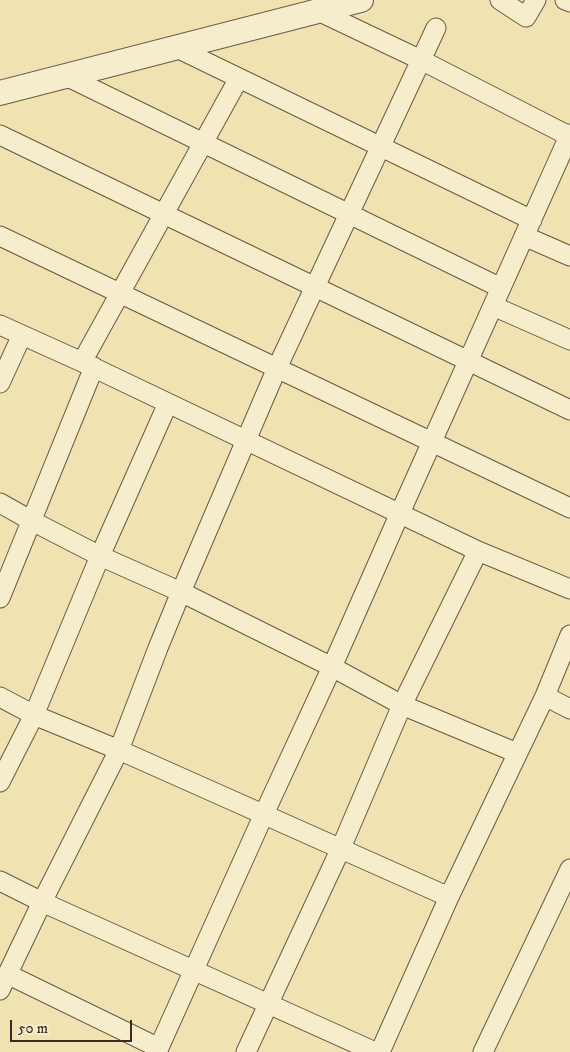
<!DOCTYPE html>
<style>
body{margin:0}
#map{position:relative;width:570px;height:1052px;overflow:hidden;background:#f0e3b1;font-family:"IM FELL DW Pica",serif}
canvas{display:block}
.scale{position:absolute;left:10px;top:1020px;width:122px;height:22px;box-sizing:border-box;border:2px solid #3d2920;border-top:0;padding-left:6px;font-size:15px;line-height:18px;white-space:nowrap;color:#3d2920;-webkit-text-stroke:4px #f5edcc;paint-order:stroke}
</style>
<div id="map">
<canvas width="570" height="1052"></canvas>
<div class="scale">50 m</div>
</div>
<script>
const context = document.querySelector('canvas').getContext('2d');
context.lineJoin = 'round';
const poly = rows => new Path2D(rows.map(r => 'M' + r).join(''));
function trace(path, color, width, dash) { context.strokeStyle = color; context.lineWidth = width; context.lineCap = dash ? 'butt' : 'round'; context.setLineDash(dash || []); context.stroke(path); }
const minor = poly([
 [500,0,526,17,536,0],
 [565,0,570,2],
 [318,11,421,60,569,136],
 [177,48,532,220],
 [66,76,501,288],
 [0,135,570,410],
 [0,236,570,508],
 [524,236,570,256],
 [493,306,570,340],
 [0,325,82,362,478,551,570,589],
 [82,362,239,78],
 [0,383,22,335],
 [0,503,32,521,100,556,181,592,332,667,402,705,517,753],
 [0,598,94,367],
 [545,696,570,709],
 [0,697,34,715,119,750,449,897],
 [0,782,34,715,100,556,168,403],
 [0,881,42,902,375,1052],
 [7,974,159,1048],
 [0,990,42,902,119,750,158,648,181,592,277,368,436,28],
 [157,1052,264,814,332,667,400,513,570,134],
 [246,1052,341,848,402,705,478,551],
 [380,1052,449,897,545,696,570,635],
 [483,1052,570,869]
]);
const tertiary = poly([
 [0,93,361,0]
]);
trace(minor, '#6a5844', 21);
trace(tertiary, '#6a5844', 26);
trace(minor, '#f5edcc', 19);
trace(tertiary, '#f5edcc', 24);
</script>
